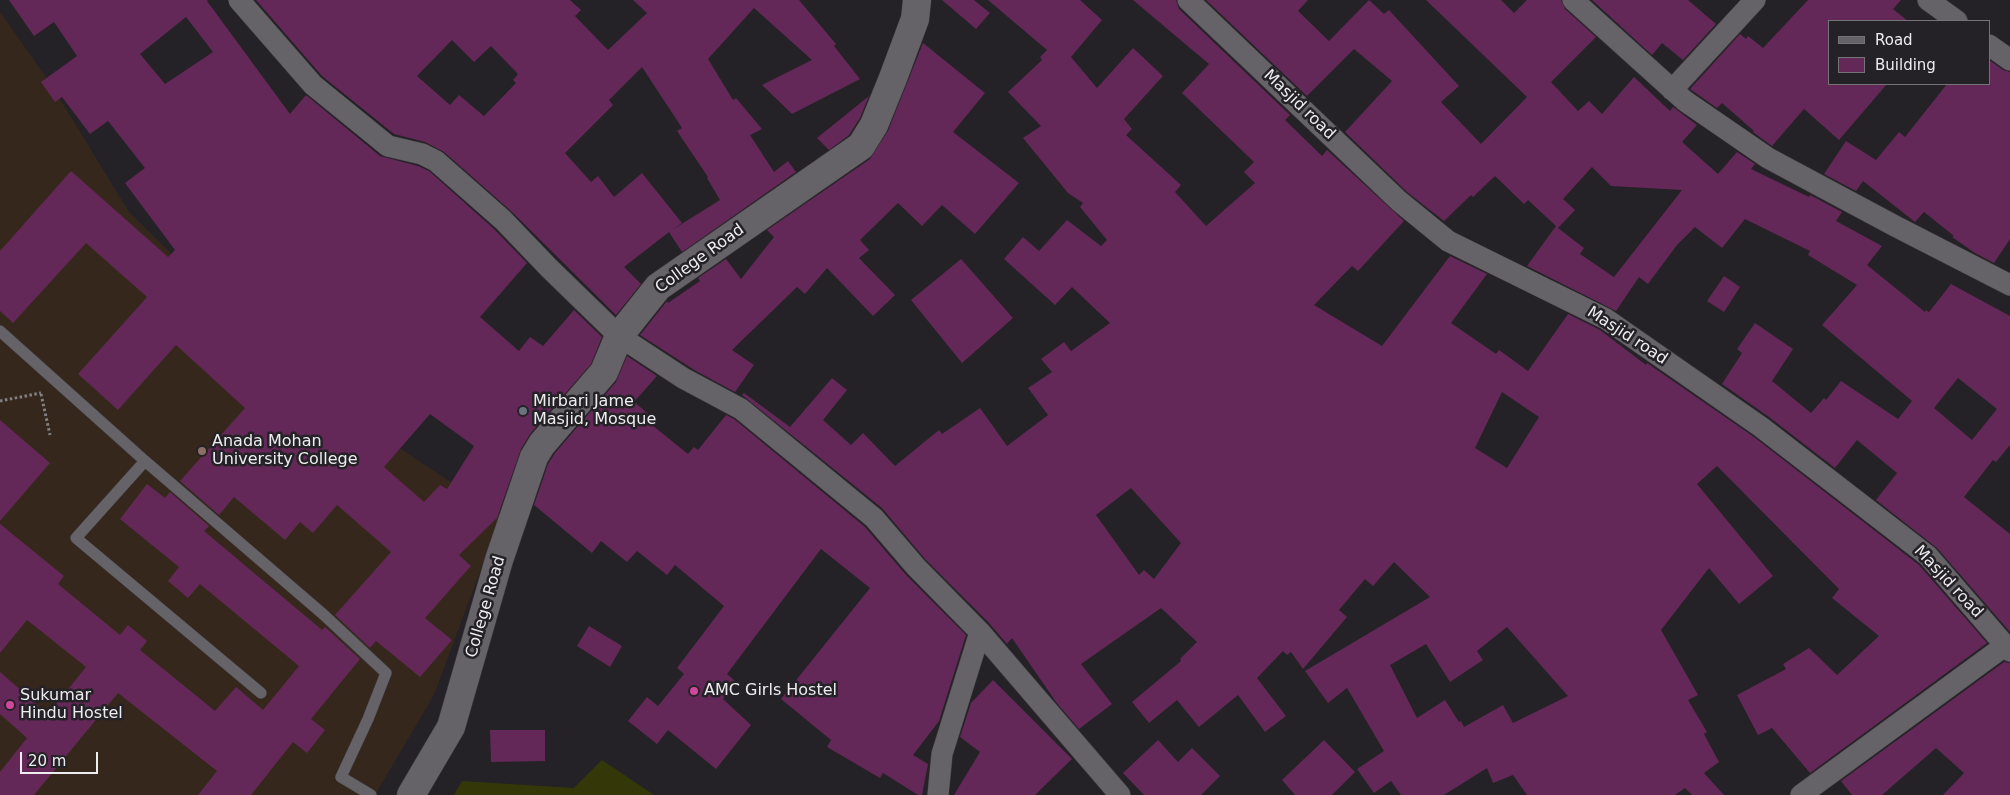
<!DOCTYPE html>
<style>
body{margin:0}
#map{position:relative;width:2010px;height:795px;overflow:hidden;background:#242226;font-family:"DejaVu Sans",sans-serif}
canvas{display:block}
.legend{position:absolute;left:1828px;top:20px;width:162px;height:65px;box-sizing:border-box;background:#242226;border:1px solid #747376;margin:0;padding:6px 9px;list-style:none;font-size:15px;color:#edecef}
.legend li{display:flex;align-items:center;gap:10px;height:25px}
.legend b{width:25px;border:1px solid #747376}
.scale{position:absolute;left:20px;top:752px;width:78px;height:22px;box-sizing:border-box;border:2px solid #edecef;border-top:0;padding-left:6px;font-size:15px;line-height:18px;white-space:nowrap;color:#edecef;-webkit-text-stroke:4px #242226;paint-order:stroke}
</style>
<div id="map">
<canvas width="2010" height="795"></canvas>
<ul class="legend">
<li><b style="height:6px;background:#656268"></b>Road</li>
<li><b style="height:14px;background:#632857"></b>Building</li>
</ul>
<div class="scale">20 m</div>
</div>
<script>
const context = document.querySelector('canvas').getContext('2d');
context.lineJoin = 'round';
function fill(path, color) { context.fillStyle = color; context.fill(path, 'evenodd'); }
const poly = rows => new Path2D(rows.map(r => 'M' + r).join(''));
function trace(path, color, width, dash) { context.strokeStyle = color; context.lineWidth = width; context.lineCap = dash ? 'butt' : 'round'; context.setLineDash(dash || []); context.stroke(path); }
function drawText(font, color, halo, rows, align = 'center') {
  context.font = font + ' "DejaVu Sans",sans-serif'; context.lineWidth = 5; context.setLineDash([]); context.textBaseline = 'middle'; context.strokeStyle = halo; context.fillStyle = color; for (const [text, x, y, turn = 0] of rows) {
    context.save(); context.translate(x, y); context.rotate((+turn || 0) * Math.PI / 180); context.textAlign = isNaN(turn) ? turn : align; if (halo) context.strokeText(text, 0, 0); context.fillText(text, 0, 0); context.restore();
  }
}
fill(poly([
 [0,12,49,81,129,212,308,388,501,515,434,695,375,795,0,795]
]), '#35271b');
fill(poly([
 [602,760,654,795,454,795,462,781,574,788]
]), '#343809');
fill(poly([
 [9,0,208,0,207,1,290,114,306,95,380,156,418,166,429,171,494,229,527,263,480,317,519,351,530,337,543,346,574,310,602,337,591,364,530,434,521,449,497,518,459,555,471,566,425,618,452,640,420,677,376,641,370,648,335,615,391,552,337,505,313,533,300,522,285,540,234,497,219,515,180,481,245,408,176,345,118,410,78,374,147,297,86,243,13,323,0,311,0,251,71,171,168,257,175,250,125,183,145,168,108,121,90,134,62,97,55,102,41,82,77,56,54,22,34,36],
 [186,17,213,52,165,84,140,54],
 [430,414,474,446,447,489,440,485,424,502,384,467],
 [256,0,570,0,581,10,575,16,608,50,647,13,633,0,799,0,836,44,834,46,860,79,792,114,762,85,812,60,754,8,708,59,733,100,736,98,762,129,750,135,774,172,788,161,796,172,682,252,669,232,624,267,641,284,616,315,511,211,444,152,425,142,394,134,322,76],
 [452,40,474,62,491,46,518,74,513,80,516,83,484,116,459,95,450,105,417,76],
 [642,67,682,128,677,131,708,177,707,178,720,200,672,230,682,223,642,173,614,197,598,176,591,182,565,153,613,105,609,100],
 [942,0,974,0,990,13,976,29],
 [988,0,1080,0,1102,20,1071,57,1097,88,1133,48,1163,76,1124,119,1132,129,1126,135,1181,185,1175,192,1206,226,1255,183,1244,172,1254,162,1182,93,1209,64,1133,0,1176,0,1179,9,1290,115,1285,120,1322,156,1327,150,1404,221,1358,271,1352,266,1314,305,1382,346,1450,256,1487,274,1451,323,1496,354,1499,350,1528,371,1568,314,1600,330,1646,365,1647,363,1754,437,1919,565,1987,643,1810,773,1772,728,1758,735,1737,695,1786,669,1783,664,1809,648,1837,675,1879,636,1832,598,1839,589,1717,466,1697,484,1773,576,1739,604,1709,568,1661,630,1698,695,1688,700,1707,732,1704,734,1719,762,1704,773,1724,795,1692,795,1685,788,1675,795,1527,795,1513,775,1493,783,1487,768,1444,795,1401,795,1391,781,1374,793,1357,769,1384,751,1347,688,1328,703,1305,671,1430,597,1394,562,1373,586,1365,579,1339,610,1347,617,1303,669,1291,652,1287,655,1283,651,1257,678,1286,716,1265,732,1238,695,1199,727,1177,700,1149,723,1132,702,1181,661,1180,659,1197,642,1161,608,1081,664,1112,704,1079,729,1056,702,1012,638,1007,644,989,623,925,559,882,508,742,395,744,393,790,427,832,378,847,390,823,420,851,445,863,433,895,466,939,430,942,434,980,408,1007,446,1048,415,1028,388,1052,372,1041,359,1064,342,1071,351,1110,323,1072,287,1055,305,1004,259,1023,237,1039,251,1067,220,1101,246,1107,240,1080,207,1083,203,1068,193,1023,138,1041,126,1008,92,1042,60,1040,57,1047,50],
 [1502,392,1539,417,1507,468,1475,448],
 [1131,488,1181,543,1154,579,1144,570,1139,575,1096,515],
 [1507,627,1568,696,1513,723,1503,705,1464,727,1461,721,1459,722,1445,700,1417,718,1390,665,1426,644,1450,682,1483,660,1477,651],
 [1206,0,1308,0,1298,11,1329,41,1369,0,1384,14,1389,10,1459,86,1441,102,1481,144,1527,97,1426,0,1501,0,1514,13,1527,0,1561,0,1565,9,1596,37,1551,82,1578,111,1589,101,1602,114,1634,77,1670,111,1673,107,1697,125,1682,142,1718,174,1737,152,1755,164,1751,169,1809,197,1810,195,1842,212,1836,221,1882,246,1867,265,1925,312,1926,310,1929,312,1951,284,2010,316,2010,445,1996,462,1993,460,1964,497,2010,534,2010,632,1937,548,1876,500,1897,473,1857,440,1835,468,1769,417,1722,384,1742,353,1737,349,1755,323,1793,349,1772,381,1811,413,1824,398,1826,400,1841,381,1898,419,1912,401,1822,325,1857,285,1808,255,1810,251,1745,219,1722,248,1695,227,1677,245,1648,284,1639,277,1616,311,1527,266,1556,226,1528,200,1524,204,1495,176,1473,197,1471,195,1444,221,1407,192,1345,132,1392,81,1354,49,1307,96],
 [1592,167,1611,186,1682,190,1614,277,1580,254,1584,248,1558,228,1575,210,1563,199],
 [1958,378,1997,409,1972,440,1934,408],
 [1592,0,1688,0,1716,24,1683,60,1662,43,1652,55],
 [1808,0,1901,0,1893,9,1908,21,1829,21,1829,84,1887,84,1839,140,1804,109,1772,146,1753,132,1754,131,1722,103,1717,108,1690,89,1740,34,1746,39,1748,36,1763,48],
 [923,43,985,93,953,132,1019,183,975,234,942,205,922,226,898,203,860,240,869,250,859,258,895,295,873,316,827,268,805,294,797,287,732,350,754,365,735,392,696,371,640,335,667,301,668,303,700,281,698,278,726,259,741,279,774,237,767,230,870,159,888,131],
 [1989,60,2003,70,2010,72,2010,239,1994,263,1975,253,1952,237,1954,236,1924,212,1915,222,1863,181,1856,191,1824,174,1846,141,1876,160,1899,132,1905,137,1947,84,1989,84],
 [869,96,860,118,849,135,829,150,817,138],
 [961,259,1013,318,962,363,911,300],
 [1724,276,1740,287,1724,312,1707,301],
 [627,356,657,376,634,402,651,416,647,421,688,454,694,447,698,450,726,415,734,419,865,527,907,576,966,635,939,721,913,755,928,764,922,795,918,795,883,773,880,778,827,747,831,740,781,699,870,588,821,549,727,674,736,682,723,699,751,725,716,769,668,730,657,744,628,721,647,697,658,706,684,674,677,668,724,606,675,565,667,575,637,551,627,562,601,541,592,553,534,505,548,464,555,453,616,382],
 [0,420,50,463,0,521],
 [147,484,165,498,170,492,209,526,204,531,322,630,325,627,360,659,311,719,325,730,307,753,293,742,251,795,198,795,217,771,118,693,34,795,0,795,0,772,27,738,0,714,0,672,48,714,86,667,27,620,0,653,0,524,64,576,58,584,120,635,128,625,147,641,140,650,215,711,236,687,263,710,299,666,200,584,188,598,168,581,179,567,120,519],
 [589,626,622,646,610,667,577,646],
 [2004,662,2010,663,2010,795,1943,795,1964,773,1936,748,1882,795,1852,795,1841,781],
 [993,680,1072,759,1035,795,954,795,980,752,960,737,971,703],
 [490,730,545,730,545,761,491,762],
 [1158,740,1178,762,1192,748,1220,776,1201,795,1144,795,1123,773],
 [1324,740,1355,772,1332,795,1295,795,1282,780]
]), '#632857');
const lane = poly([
 [0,331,145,461,76,538,261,693],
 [145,461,324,615,386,673,368,719,341,777,371,795]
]);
const street = poly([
 [239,0,313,85,388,146,422,154,436,161,503,220,549,268,619,336,683,378,741,409,874,518,916,567,980,632,1120,795],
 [1188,0,1399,201,1448,241,1606,319,1761,427,1928,556,2010,651],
 [1573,0,1685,101,1768,158,1895,226,2010,285],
 [1928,0,1957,21],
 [1989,45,2010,60],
 [1672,90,1755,0],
 [938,795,942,754,980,632],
 [1801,795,2006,645]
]);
const secondary = poly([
 [411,795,451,727,499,560,534,457,542,444,604,372,619,336,658,287,861,146,874,125,893,78,915,19,917,0]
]);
trace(lane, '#3e3c40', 12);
trace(street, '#3e3c40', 22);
trace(secondary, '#3e3c40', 29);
trace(poly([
 [41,394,50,435],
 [0,401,41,393]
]), '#828084', 3, [2.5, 2.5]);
trace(lane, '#656268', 11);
trace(street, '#656268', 21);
trace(secondary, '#656268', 28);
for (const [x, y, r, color] of [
 [523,411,5,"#6b7280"],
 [202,451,5,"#8d6e63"],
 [694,691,5,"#d1479c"],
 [10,705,5,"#d1479c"]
]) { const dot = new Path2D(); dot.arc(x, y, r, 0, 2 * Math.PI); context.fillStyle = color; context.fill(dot); trace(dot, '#242226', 2); }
drawText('16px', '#edecef', '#242226', [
 ["Masjid road",1299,105,44],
 ["College Road",700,259,-36],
 ["Masjid road",1627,336,33],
 ["Masjid road",1948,582,47],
 ["College Road",486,607,-74]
]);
drawText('16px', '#edecef', '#242226', [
 ["Mirbari Jame",533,402],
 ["Masjid, Mosque",533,420],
 ["Anada Mohan",212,442],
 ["University College",212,460],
 ["AMC Girls Hostel",704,691],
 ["Sukumar",20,696],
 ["Hindu Hostel",20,714]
], 'left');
</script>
